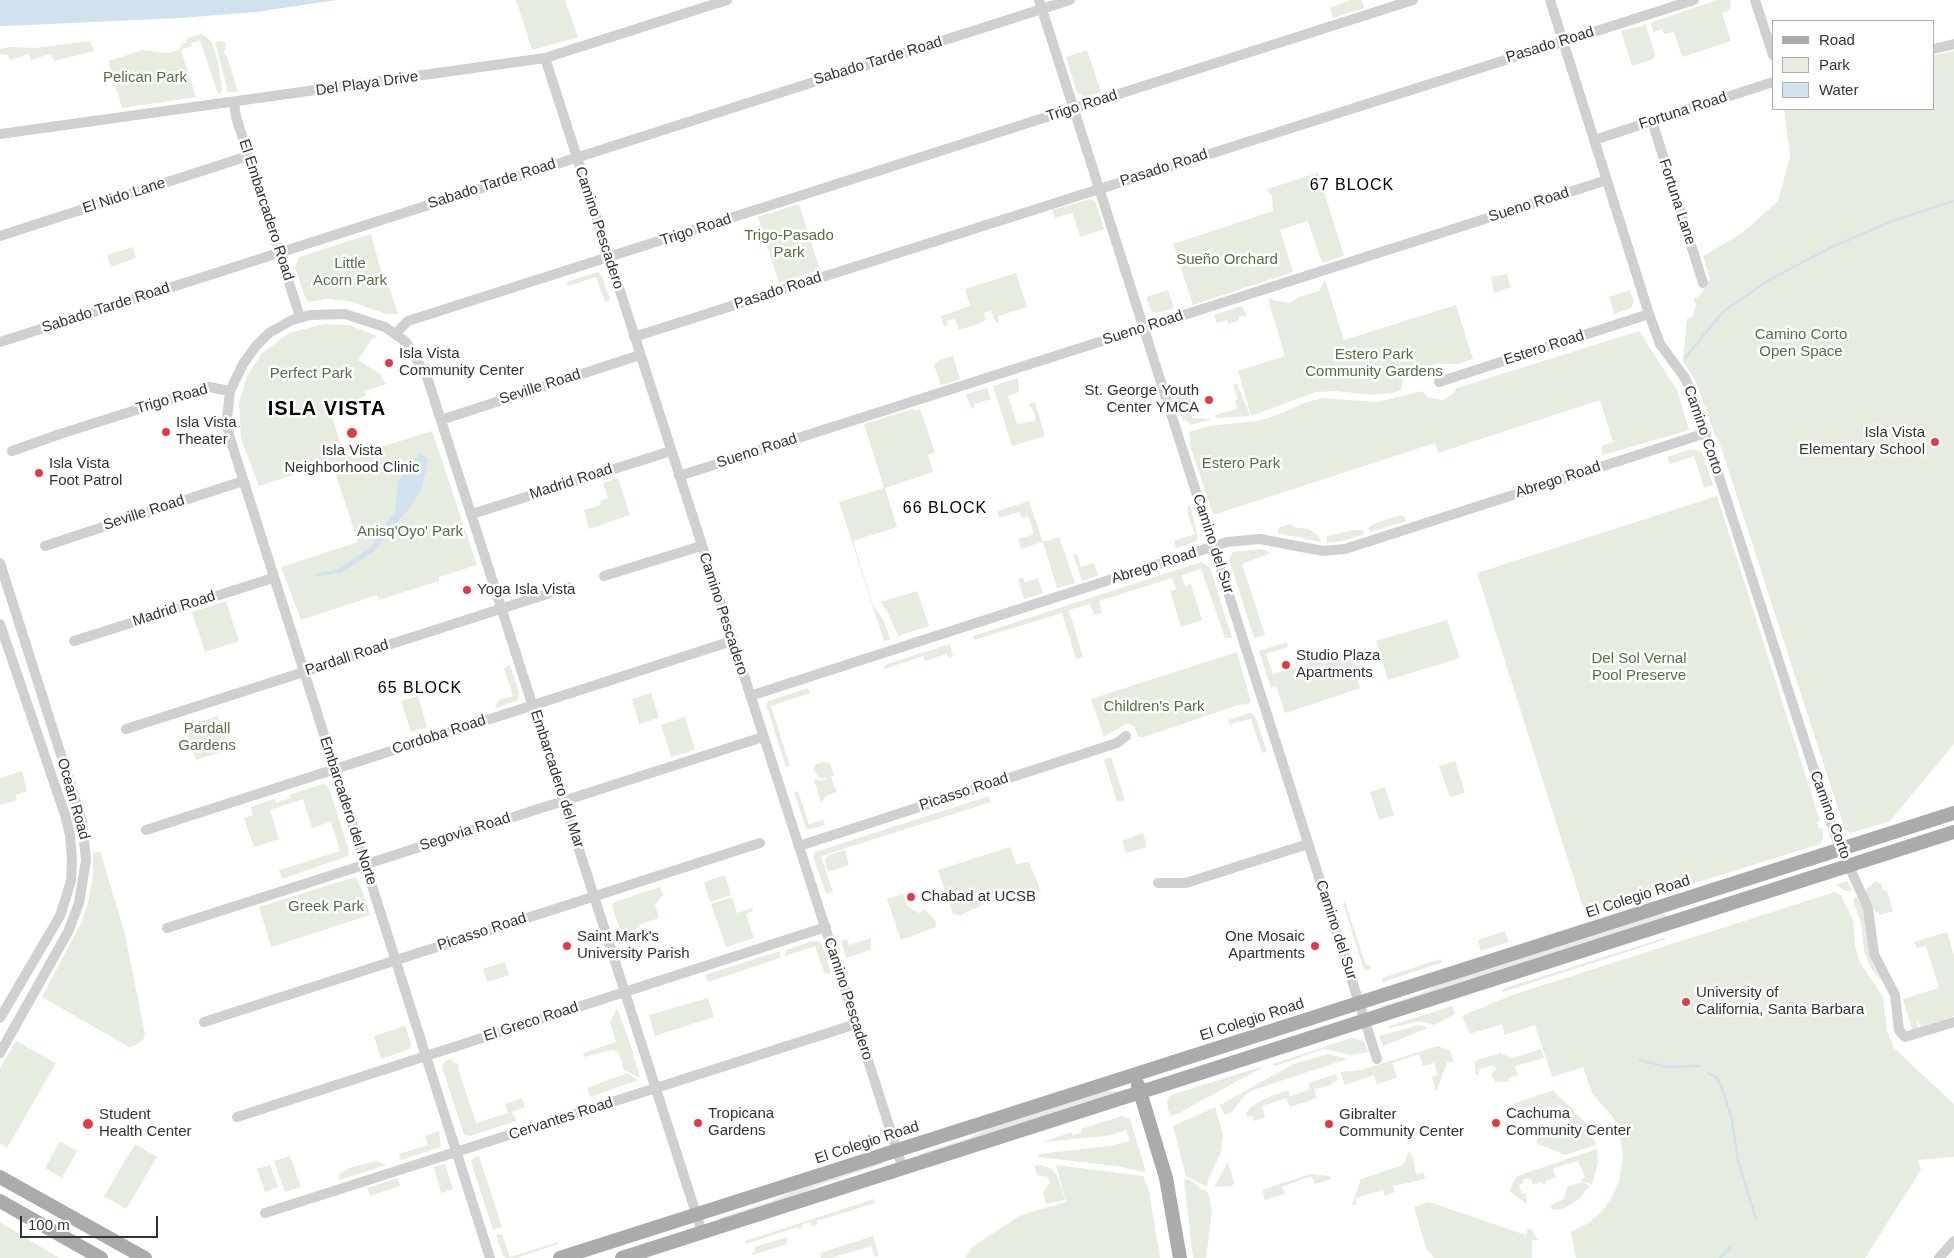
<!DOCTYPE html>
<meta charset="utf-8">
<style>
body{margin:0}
#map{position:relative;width:1954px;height:1258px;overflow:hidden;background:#fff;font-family:Arial,sans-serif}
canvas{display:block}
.legend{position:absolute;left:1772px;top:20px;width:162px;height:90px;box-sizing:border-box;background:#fff;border:1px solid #adadad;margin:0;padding:6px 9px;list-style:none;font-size:15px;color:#333}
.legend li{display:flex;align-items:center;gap:10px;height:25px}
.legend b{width:25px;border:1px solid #adadad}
.scale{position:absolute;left:20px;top:1216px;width:138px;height:22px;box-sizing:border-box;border:2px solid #333;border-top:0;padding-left:6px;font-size:15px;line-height:18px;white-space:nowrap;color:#333;-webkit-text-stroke:4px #fff;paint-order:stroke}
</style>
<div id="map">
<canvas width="1954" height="1258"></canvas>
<ul class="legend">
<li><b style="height:6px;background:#ababab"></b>Road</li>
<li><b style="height:14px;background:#e6ecdf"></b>Park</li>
<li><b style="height:14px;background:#cfe2ee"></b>Water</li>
</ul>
<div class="scale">100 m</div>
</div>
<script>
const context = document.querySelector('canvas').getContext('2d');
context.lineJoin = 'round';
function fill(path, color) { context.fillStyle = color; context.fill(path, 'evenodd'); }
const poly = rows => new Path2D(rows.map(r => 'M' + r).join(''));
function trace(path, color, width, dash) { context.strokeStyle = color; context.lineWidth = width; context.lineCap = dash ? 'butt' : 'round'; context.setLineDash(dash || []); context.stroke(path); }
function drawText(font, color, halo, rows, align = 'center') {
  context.font = font + ' Arial,sans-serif'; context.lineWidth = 5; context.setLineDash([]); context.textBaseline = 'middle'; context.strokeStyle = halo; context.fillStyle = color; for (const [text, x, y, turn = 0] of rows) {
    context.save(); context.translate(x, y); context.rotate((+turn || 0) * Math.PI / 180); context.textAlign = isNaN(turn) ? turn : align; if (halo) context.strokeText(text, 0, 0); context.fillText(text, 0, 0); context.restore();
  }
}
fill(poly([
 [516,0,565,0,578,37,532,50],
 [1351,0,1362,0,1364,8,1333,18,1330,8],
 [1717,0,1731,0,1730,10,1722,13,1731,41,1682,57,1674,32,1664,34,1662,29,1653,32,1651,25,1653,22],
 [1645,23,1655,54,1653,59,1632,66,1621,31,1643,26],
 [201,34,207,37,212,43,218,62,222,89,221,93,218,94,200,40,191,43,192,46,181,50,196,97,122,108,108,61,143,50,166,53,180,50,181,45,185,43,188,38],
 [90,41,94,51,54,61,51,54,31,60,29,54,10,60,7,54,0,54,0,49,11,47,35,48],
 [221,41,226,43,224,54,227,56,238,92,228,92,215,42],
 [1087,50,1101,92,1085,97,1077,92,1066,57],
 [1954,51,1954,744,1890,821,1851,833,1845,830,1718,438,1716,438,1696,382,1683,361,1687,319,1693,316,1696,307,1694,299,1701,294,1710,279,1703,256,1742,233,1778,201,1790,156,1784,109,1933,109,1933,55],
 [1318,173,1344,256,1322,263,1308,221,1280,230,1293,272,1193,305,1173,244,1273,211,1272,196,1267,189],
 [1092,199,1096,203,1104,229,1080,237,1073,213,1055,218,1052,210],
 [799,204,820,270,779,283,758,217],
 [371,234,382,274,385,274,398,314,386,314,349,301,328,299,308,302,306,300,295,267,299,257],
 [133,247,136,258,111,267,107,255],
 [598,272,602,276,610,300,605,302,596,277,568,286,566,282],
 [1016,273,1027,307,998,316,999,322,996,323,991,311,984,313,986,320,978,324,959,330,955,319,947,321,948,325,944,326,941,316,970,306,965,289],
 [1507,274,1511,287,1494,293,1491,277],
 [1325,280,1344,340,1456,305,1473,359,1458,364,1436,364,1403,375,1401,390,1393,393,1372,395,1336,391,1316,392,1251,416,1238,371,1285,356,1268,299,1290,303,1299,297,1319,291],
 [1168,290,1174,308,1156,313,1151,311,1146,297],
 [1630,290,1634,301,1631,308,1614,314,1609,297],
 [1242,306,1247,316,1246,317,1240,316,1238,321,1228,324,1227,320,1217,323,1214,315],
 [324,324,349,325,378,336,372,339,358,360,380,374,386,384,365,391,366,395,361,397,363,406,332,416,345,458,432,431,477,565,439,577,439,581,379,600,377,595,301,620,281,567,358,542,332,463,259,486,241,438,239,403,247,376,262,353,289,333],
 [1639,331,1677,390,1689,430,1603,455,1601,446,1613,442,1600,400,1438,453,1435,443,1213,515,1190,445,1189,432,1209,426,1258,421,1277,415,1304,403,1322,398,1377,402,1422,391,1429,398,1443,400,1453,393,1457,388],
 [953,356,960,379,941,385,934,365,939,360],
 [1018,378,1019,392,1008,396,1017,424,1035,421,1035,415,1029,404,1035,402,1045,436,1012,446,993,386],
 [1237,383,1250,416,1216,418,1215,415,1237,409,1235,401,1238,399,1233,385],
 [1188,387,1193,403,1192,418,1213,419,1190,425,1186,420,1183,421,1174,392],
 [987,388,991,399,974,404,975,407,971,408,966,394],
 [913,409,914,411,920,409,935,452,928,455,933,472,885,488,897,527,853,541,873,605,884,621,890,639,884,641,839,502,884,488,864,424],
 [1691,449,1702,452,1713,485,1704,488,1694,456,1670,464,1667,457],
 [618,478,630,515,589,529,584,510,601,505,600,501,608,498,603,483],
 [1717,496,1820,821,1817,822,1819,829,1823,828,1823,839,1820,844,1586,917,1477,573],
 [1029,501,1043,542,1059,537,1075,583,1057,588,1043,542,1021,549,1018,539,1034,534,1028,516,1022,518,1019,512,999,518,997,511],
 [1190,505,1198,538,1195,542,1176,548,1174,541,1195,534,1188,515,1188,506],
 [1400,515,1405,517,1406,521,1370,532,1368,528,1373,524],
 [1292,524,1293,527,1308,529,1318,535,1321,542,1277,533,1280,527],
 [1354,530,1363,530,1364,534,1342,541,1327,543,1327,536],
 [1261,549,1271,553,1242,564,1265,635,1254,638,1229,559,1233,552],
 [1077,554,1081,567,1094,563,1098,575,1082,581,1073,555],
 [1201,562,1210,567,1232,638,1225,638,1201,569,1181,575,1185,586,1191,584,1202,620,1181,627,1170,591,1176,589,1172,578,1099,601,1102,613,1094,615,1090,604,1069,610,1083,657,1080,658,1076,659,1062,613,974,640,973,636],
 [1023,578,1025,582,1038,578,1043,593,1024,599,1018,579],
 [917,591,929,626,898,636,889,615,881,602],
 [226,601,239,641,205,652,192,612],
 [1447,620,1460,658,1388,680,1376,641],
 [1287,642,1288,647,1266,654,1273,674,1348,651,1360,688,1285,713,1276,686,1271,688,1259,651],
 [950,644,953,656,948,658,947,654,925,661,923,656,882,670,887,664],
 [1237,652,1251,702,1248,704,1238,705,1144,737,1138,737,1134,726,1127,723,1104,737,1091,699],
 [510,665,519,692,518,700,497,708,495,706,499,700,513,696,504,668],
 [808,688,810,693,771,706,790,766,786,767,766,704,768,701],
 [651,693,659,718,639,724,632,699],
 [418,696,427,727,411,732,401,701],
 [1250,713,1255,716,1267,752,1262,753,1251,719,1229,724,1228,720],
 [218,716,229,749,196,760,185,727],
 [685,717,695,750,671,757,661,725],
 [1111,757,1125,800,1117,802,1104,760],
 [1455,761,1465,793,1450,797,1439,766],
 [823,762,830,763,834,776,831,777,837,792,826,796,821,803,814,779,821,781,828,778,820,778,813,769,815,765],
 [22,771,27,791,16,795,17,800,0,805,0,778],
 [323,784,329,788,349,851,348,856,282,879,279,870,340,851,331,822,312,828,303,799,270,810,279,839,254,847,244,818,253,815,251,807,275,799,276,803,290,798,289,795],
 [1385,787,1394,815,1379,820,1370,792],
 [798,791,809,824,823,820,825,825,810,829,806,828,794,792],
 [989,796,991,802,821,856,833,892,826,894,813,856,815,852],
 [1143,833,1147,847,1126,853,1122,841],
 [1010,847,1016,864,1029,862,1041,891,1012,900,984,904,961,915,953,914,938,870],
 [845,850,849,865,828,872,825,861,827,856],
 [100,851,125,934,145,1034,143,1040,134,1046,129,1047,42,997,81,923,88,903,93,875,93,853],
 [725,875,731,895,710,902,704,882],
 [355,877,361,887,370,915,271,947,259,907],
 [1847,881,1853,891,1846,891,1836,885,1671,938],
 [1875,881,1881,884,1883,891,1887,891,1893,911,1880,915,1875,911,1865,890],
 [660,887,663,895,655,905,659,918,639,925,640,927,622,935,612,906,615,902],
 [1835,892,1841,895,1853,920,1855,946,1860,963,1883,997,1887,1031,1894,1048,1954,1104,1954,1157,1918,1160,1921,1170,1865,1258,1576,1258,1571,1232,1590,1222,1602,1211,1612,1197,1619,1182,1623,1156,1620,1136,1615,1120,1592,1093,1583,1067,1552,1077,1535,1025,1505,1035,1502,1024,1470,1034,1462,1016,1512,995],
 [903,894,907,906,919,913,924,909,935,919,936,927,901,940,887,899],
 [1856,896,1864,910,1869,956,1882,982,1871,968,1864,951,1861,923,1853,900],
 [732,897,737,913,752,908,753,911,746,914,754,938,726,947,711,904],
 [1345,902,1365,962,1371,967,1370,970,1364,970,1343,903],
 [1662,913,1669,917,1386,1007,1379,1007,1420,994,1446,980],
 [1505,931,1508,941,1520,938,1481,951,1478,940],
 [1947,932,1954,955,1954,1016,1920,1027,1919,1021,1917,1021,1918,1028,1912,1030,1903,999,1939,988,1926,946,1917,948,1914,942],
 [871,938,871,950,846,958,841,941,847,939,849,945],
 [1664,938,1667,939,1503,992,1502,989],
 [813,941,819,942,822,945,831,972,829,974,824,972,815,946,785,956,786,950],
 [780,951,780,958,708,982,705,975],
 [1441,959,1443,962,1383,982,1382,978],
 [505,962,509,975,487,982,483,969],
 [708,998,714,1017,655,1036,649,1015],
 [1452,1006,1455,1014,1434,1025,1419,1021,1390,1028,1389,1026],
 [617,1008,630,1043,640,1078,624,1070,619,1053,612,1050,584,1057,583,1053,616,1042,610,1022],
 [1419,1025,1428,1028,1383,1046,1379,1036],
 [405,1026,411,1043,410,1049,381,1059,374,1036],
 [1351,1038,1364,1041,1368,1052,1351,1055,1324,1049,1275,1066,1273,1064],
 [16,1041,56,1063,7,1148,0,1143,0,1068],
 [1438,1046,1450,1051,1454,1062,1447,1062,1436,1092,1432,1077,1438,1075,1434,1063,1423,1066,1419,1054,1392,1063,1397,1078,1377,1084,1374,1075,1345,1085,1340,1072,1361,1070],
 [1541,1049,1544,1058,1515,1066,1518,1075,1509,1078,1509,1081,1495,1082,1491,1074,1497,1068,1492,1065,1480,1069,1477,1076,1475,1072,1475,1062,1477,1060,1500,1053,1513,1058],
 [1328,1054,1348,1059,1253,1090,1245,1095,1232,1112,1225,1115,1220,1105,1293,1064],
 [452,1059,453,1062,459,1064,458,1068,476,1123,508,1113,505,1104,522,1098,525,1107,512,1112,516,1121,470,1136,464,1135,442,1067,445,1061],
 [1267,1065,1179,1113,1171,1116,1168,1109,1167,1100,1171,1095],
 [627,1073,638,1080,590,1097,587,1088],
 [1336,1074,1338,1080,1332,1083,1332,1085,1314,1089,1317,1098,1290,1107,1286,1098,1262,1106,1265,1117,1253,1121,1253,1116,1247,1117,1246,1113,1251,1107,1264,1099,1288,1090,1290,1096,1309,1090,1309,1083],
 [1106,1090,1122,1092,925,1155,916,1155,969,1138,997,1124],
 [1554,1090,1556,1094,1575,1111,1571,1119,1568,1119,1563,1105,1549,1109,1550,1112,1546,1113,1545,1111,1539,1111,1534,1105,1524,1108,1524,1111,1520,1112,1519,1110,1514,1111,1513,1104],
 [1215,1107,1223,1135,1221,1152,1208,1180,1207,1187,1186,1176,1173,1126],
 [1576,1113,1589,1127,1596,1145,1565,1155,1536,1143,1538,1138,1566,1129],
 [1122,1116,1130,1119,1146,1172,1116,1166,1038,1157,1039,1154,1109,1146,1130,1141,1126,1130,1107,1136,1043,1142,1071,1132,1073,1136,1082,1132,1081,1129],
 [439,1131,441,1147,401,1160,399,1154,428,1145,425,1136],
 [60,1141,77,1151,62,1178,45,1168],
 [135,1144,157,1157,126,1209,104,1196],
 [1597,1149,1598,1163,1592,1184,1580,1181,1585,1177,1578,1161,1555,1168,1553,1170,1556,1177,1545,1181,1546,1184,1543,1185,1541,1182,1533,1185,1531,1179,1523,1179,1524,1183,1519,1185,1522,1194,1526,1193,1527,1204,1509,1191,1515,1179,1520,1175],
 [1409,1151,1413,1157,1416,1174,1424,1173,1425,1179,1393,1186,1395,1192,1385,1196,1383,1190,1365,1195,1355,1199,1357,1205,1352,1205,1361,1179,1403,1165],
 [290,1156,301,1187,285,1192,274,1161],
 [479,1156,502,1227,493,1230,471,1162,473,1158],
 [376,1161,386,1165,339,1180,340,1174,349,1168],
 [1228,1162,1234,1183,1232,1186,1214,1187],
 [876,1163,885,1163,816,1186,796,1197,725,1219,716,1219,772,1201,804,1185],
 [445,1164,453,1189,441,1193,434,1167],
 [270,1165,278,1187,265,1192,257,1169],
 [1040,1165,1050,1168,1057,1175,1065,1200,1046,1204,1043,1192,1050,1183,1048,1177,1037,1175,1034,1166],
 [1056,1165,1143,1176,1149,1191,1160,1258,965,1258,973,1246,1021,1215,1066,1202],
 [1311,1174,1330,1176,1331,1179,1315,1184,1311,1176,1282,1187,1285,1194,1265,1200,1262,1190],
 [397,1178,400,1186,370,1196,367,1188],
 [1184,1179,1190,1180,1201,1189,1208,1192,1212,1211,1206,1258,1193,1258],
 [1583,1182,1590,1186,1579,1199,1565,1208,1558,1210,1551,1209,1551,1205,1564,1199,1567,1187],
 [874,1199,875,1203,817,1221,818,1224,812,1226,810,1222,802,1225,803,1228,798,1229,797,1227,746,1244,745,1241],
 [1429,1202,1526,1235,1528,1228,1532,1230,1538,1240,1532,1240,1532,1258,1434,1258,1426,1248,1414,1207],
 [0,1222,59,1258,0,1258],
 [502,1234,510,1257,558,1242,558,1244,516,1258,507,1258,503,1256,496,1235],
 [873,1236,879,1256,875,1257,871,1246,831,1258,821,1258,820,1253],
 [787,1237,787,1244,753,1255,752,1253,755,1251,754,1247]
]), '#e6ecdf');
fill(poly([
 [0,0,337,0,256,12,180,18,7,26,0,26],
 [420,453,428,459,422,488,412,505,373,552,341,573,315,576,314,575,338,569,371,547,395,512,398,482]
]), '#cfe2ee');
trace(poly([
 [1685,358,1723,312,1767,281,1832,247,1892,221,1954,201],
 [1640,1060,1666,1067,1699,1066],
 [1708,1073,1717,1078,1723,1091,1731,1115,1738,1160,1756,1220],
 [1720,1258,1731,1247]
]), '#cfe2ee', 2.5);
trace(poly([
 [1039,0,1377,1059],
 [1550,0,1649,314,1660,344,1685,378,1692,393,1836,838,1868,908,1874,954,1895,995,1899,1030,1905,1037,1954,1022],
 [1755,0,1773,55],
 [1933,49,1954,44],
 [545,58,903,1169],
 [234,102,236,117,300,317],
 [1652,121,1703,283],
 [0,134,545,58,727,0],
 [1594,140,1773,82],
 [0,236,248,156],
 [396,333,408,321,1413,0],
 [634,337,1694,0],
 [0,342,1070,0],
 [1439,382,1649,314],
 [441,420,640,355],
 [12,451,60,434,209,387,230,391],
 [679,476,1607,180],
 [472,514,671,451],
 [45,546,243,481],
 [0,563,82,821,86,860,79,903,68,932,0,1053],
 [604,576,701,546],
 [0,624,65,815,70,835,72,861,71,881,60,916,0,1018],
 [74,641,273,578],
 [750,696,1227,542,1260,539,1323,551,1345,549,1706,433],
 [126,729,569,587],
 [146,830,732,641],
 [799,846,1117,743,1126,736],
 [1158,883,1186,883,1308,844],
 [167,928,763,737],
 [204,1022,760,843],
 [237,1117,826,927],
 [265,1213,856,1024],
 [490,1258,229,435,227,419,230,391,243,364,256,346,269,333,292,320,310,315,345,314,385,327,406,342,427,377,702,1232],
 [1939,1258,1954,1241]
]), '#d0d0d0', 10);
trace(poly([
 [1138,1085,1166,1178,1180,1258],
 [0,1177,145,1258],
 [0,1201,101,1258],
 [560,1258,1954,813],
 [622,1258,1954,832]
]), '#ababab', 14);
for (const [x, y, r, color] of [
 [389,363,5,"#e63946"],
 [1209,400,5,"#e63946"],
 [166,432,5,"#e63946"],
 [352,433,6,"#e63946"],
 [1935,442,5,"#e63946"],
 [39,473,5,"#e63946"],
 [467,590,5,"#e63946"],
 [1286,665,5,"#e63946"],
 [911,897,5,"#e63946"],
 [567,946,5,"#e63946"],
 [1315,946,5,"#e63946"],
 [1686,1002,5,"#e63946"],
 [698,1123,5,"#e63946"],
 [1496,1123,5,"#e63946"],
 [88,1124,6,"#e63946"],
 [1329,1124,5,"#e63946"]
]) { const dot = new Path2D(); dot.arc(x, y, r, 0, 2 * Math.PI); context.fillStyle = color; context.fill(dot); trace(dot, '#fff', 2); }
drawText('15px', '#333', '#fff', [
 ["Pasado Road",1550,45,-17],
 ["Sabado Tarde Road",878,61,-17],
 ["Del Playa Drive",367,84,-8],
 ["Trigo Road",1082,106,-18],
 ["Fortuna Road",1683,111,-18],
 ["Pasado Road",1164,168,-18],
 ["Sabado Tarde Road",492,184,-18],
 ["El Nido Lane",124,196,-18],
 ["Fortuna Lane",1677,202,72],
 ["Sueno Road",1529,205,-18],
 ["El Embarcadero Road",266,210,72],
 ["Camino Pescadero",599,228,72],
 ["Trigo Road",696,230,-18],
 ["Pasado Road",778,291,-18],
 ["Sabado Tarde Road",106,308,-18],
 ["Sueno Road",1143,328,-18],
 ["Estero Road",1544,348,-18],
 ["Seville Road",540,387,-18],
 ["Trigo Road",172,399,-16],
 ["Camino Corto",1703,430,71],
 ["Sueno Road",757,451,-18],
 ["Abrego Road",1558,480,-18],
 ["Madrid Road",571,482,-18],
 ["Seville Road",144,513,-18],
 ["Camino del Sur",1213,544,72],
 ["Abrego Road",1154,566,-18],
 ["Madrid Road",174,609,-18],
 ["Camino Pescadero",723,614,72],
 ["Pardall Road",347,658,-18],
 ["Cordoba Road",439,735,-18],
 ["Embarcadero del Mar",557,779,72],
 ["Picasso Road",964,792,-18],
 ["Ocean Road",73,799,74],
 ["Embarcadero del Norte",348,811,72],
 ["Camino Corto",1830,815,70],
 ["Segovia Road",465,832,-18],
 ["El Colegio Road",1638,897,-18],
 ["Camino del Sur",1336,930,72],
 ["Picasso Road",482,932,-18],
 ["Camino Pescadero",848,999,72],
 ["El Colegio Road",1252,1020,-18],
 ["El Greco Road",531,1022,-18],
 ["Cervantes Road",561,1119,-18],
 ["El Colegio Road",867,1143,-18]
]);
drawText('15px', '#56703f', '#fff', [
 ["Pelican Park",145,78],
 ["Trigo-Pasado",789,236],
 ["Park",789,253],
 ["Sueño Orchard",1227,260],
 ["Little",350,264],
 ["Acorn Park",350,281],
 ["Camino Corto",1801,335],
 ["Open Space",1801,352],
 ["Estero Park",1374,355],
 ["Community Gardens",1374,372],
 ["Perfect Park",311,374],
 ["Estero Park",1241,464],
 ["Anisq'Oyo' Park",410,532],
 ["Del Sol Vernal",1639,659],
 ["Pool Preserve",1639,676],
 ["Children's Park",1154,707],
 ["Pardall",207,729],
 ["Gardens",207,746],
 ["Greek Park",326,907]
]);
drawText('15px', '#333', '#fff', [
 ["Isla Vista",399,354],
 ["Community Center",399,371],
 ["St. George Youth",1199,391,"right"],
 ["Center YMCA",1199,408,"right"],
 ["Isla Vista",176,423],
 ["Theater",176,440],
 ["Isla Vista",1925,433,"right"],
 ["Elementary School",1925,450,"right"],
 ["Isla Vista",352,451,"center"],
 ["Neighborhood Clinic",352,468,"center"],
 ["Isla Vista",49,464],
 ["Foot Patrol",49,481],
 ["Yoga Isla Vista",477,590],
 ["Studio Plaza",1296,656],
 ["Apartments",1296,673],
 ["Chabad at UCSB",921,897],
 ["Saint Mark's",577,937],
 ["University Parish",577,954],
 ["One Mosaic",1305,937,"right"],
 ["Apartments",1305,954,"right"],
 ["University of",1696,993],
 ["California, Santa Barbara",1696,1010],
 ["Tropicana",708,1114],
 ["Gardens",708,1131],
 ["Cachuma",1506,1114],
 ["Community Center",1506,1131],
 ["Student",99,1115],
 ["Health Center",99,1132],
 ["Gibralter",1339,1115],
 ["Community Center",1339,1132]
], 'left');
context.letterSpacing = '1px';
drawText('16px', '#000', '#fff', [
 ["67 BLOCK",1352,186],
 ["66 BLOCK",945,509],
 ["65 BLOCK",420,689]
]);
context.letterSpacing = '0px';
context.letterSpacing = '1px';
drawText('bold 20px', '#000', '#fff', [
 ["ISLA VISTA",327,409]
]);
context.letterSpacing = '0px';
</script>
